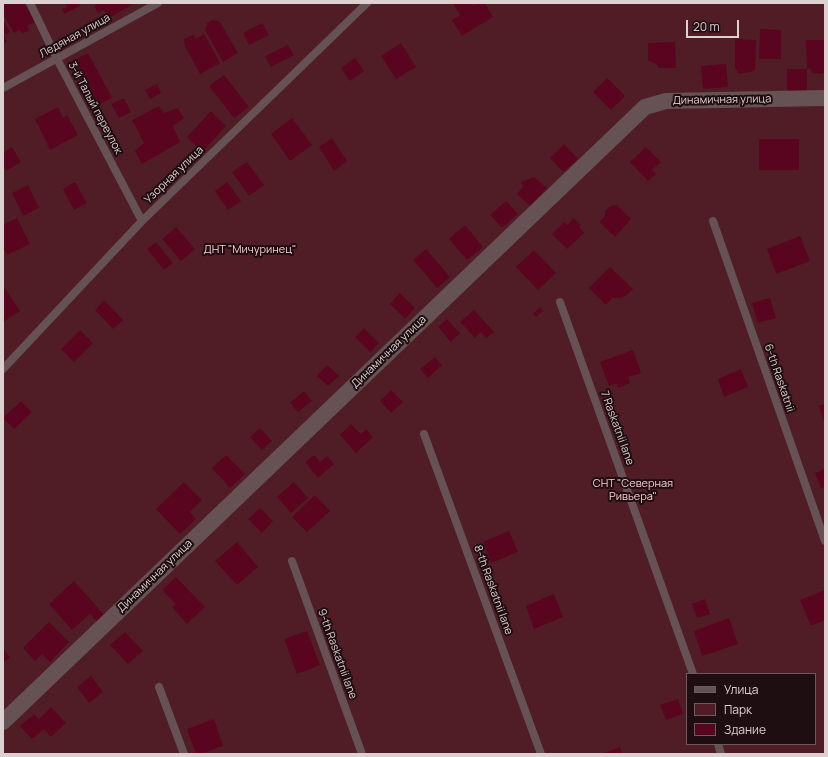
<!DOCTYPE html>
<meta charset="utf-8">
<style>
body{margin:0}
#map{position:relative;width:828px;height:757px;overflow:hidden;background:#281719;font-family:Manrope,sans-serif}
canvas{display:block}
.frame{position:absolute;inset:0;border:4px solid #ddd0d1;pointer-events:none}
.legend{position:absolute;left:686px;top:673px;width:130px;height:72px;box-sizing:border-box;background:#1e0e11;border:1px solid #6a5c5e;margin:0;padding:5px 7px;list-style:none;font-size:12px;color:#ddd0d1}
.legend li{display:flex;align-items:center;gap:8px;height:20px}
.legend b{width:20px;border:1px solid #6a5c5e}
.scale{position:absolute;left:686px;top:20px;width:53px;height:18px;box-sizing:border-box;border:2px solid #ddd0d1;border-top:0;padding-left:5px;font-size:12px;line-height:14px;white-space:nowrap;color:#ddd0d1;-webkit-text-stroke:3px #1e0e11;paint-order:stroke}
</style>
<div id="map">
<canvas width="828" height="757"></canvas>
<div class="frame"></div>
<ul class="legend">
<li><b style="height:5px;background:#665254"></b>Улица</li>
<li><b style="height:11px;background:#501d26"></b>Парк</li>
<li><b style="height:11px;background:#59051f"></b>Здание</li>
</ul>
<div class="scale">20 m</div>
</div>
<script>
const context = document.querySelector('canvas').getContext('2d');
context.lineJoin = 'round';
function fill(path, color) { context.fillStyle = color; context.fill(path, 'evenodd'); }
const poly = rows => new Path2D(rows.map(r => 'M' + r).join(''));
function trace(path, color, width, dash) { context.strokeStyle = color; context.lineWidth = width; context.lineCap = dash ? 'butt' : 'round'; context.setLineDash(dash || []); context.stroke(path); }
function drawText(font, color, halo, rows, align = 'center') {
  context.font = font + ' Manrope,sans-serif'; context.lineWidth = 4; context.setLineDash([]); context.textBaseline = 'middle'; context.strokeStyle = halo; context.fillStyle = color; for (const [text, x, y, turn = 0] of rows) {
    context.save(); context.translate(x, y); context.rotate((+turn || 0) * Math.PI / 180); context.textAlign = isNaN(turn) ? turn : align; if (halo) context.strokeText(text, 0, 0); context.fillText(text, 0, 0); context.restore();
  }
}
fill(poly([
 [3,3,825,3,825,754,3,754],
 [687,674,815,674,815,744,687,744]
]), '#501d26');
fill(poly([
 [7,3,24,3,35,22,27,26,30,30,23,33,19,30,14,33,3,14,3,5],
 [65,3,79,3,80,6,64,14,62,9,67,7],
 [98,3,135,3,109,18,104,10,98,13,94,6],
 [453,3,472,3,473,6,477,3,485,3,493,17,462,36,452,20,460,15],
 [3,19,10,32,4,35,7,42,3,44],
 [213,20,220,22,238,53,223,62,205,30,207,23],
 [262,23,269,35,249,45,243,33],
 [760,29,781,30,781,59,759,59],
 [204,34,220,63,200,74,185,46,184,39,193,35,196,39],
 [735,39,756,40,755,70,750,72,739,74,735,68],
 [806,40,825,40,825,72,822,74,812,73,810,68,807,69],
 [675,42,676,68,659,68,655,63,648,61,648,43],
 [401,43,416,67,396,79,381,56],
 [288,45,294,55,271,67,265,56],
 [88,53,112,98,94,107,70,62],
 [355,58,364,71,350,81,341,68],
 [726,64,728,87,703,89,701,66],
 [787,69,807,69,807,91,791,96,787,89],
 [224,75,249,107,234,118,209,86],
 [607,78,625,96,611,110,593,92],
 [157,84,161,93,150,99,145,90],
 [124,98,131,112,119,118,111,104],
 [159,106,164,113,178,108,184,118,173,126,180,142,142,164,135,151,144,143,132,120],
 [58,107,63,118,67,115,78,135,50,150,35,119],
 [211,111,226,126,202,152,187,137],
 [292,118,312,145,290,161,271,134],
 [332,138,347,161,334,171,319,147],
 [759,139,799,139,799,170,759,170],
 [564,144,578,159,563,172,550,158],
 [12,147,21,162,6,171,3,166,3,153],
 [646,147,661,162,652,170,656,174,648,181,630,162],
 [247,162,264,185,249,196,232,172],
 [534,177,547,188,530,206,517,194,523,187,521,182],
 [75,182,87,203,74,210,63,189],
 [227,182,241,201,228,210,215,191],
 [28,185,39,208,23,216,12,193],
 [506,201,518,214,502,228,490,215],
 [617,205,631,219,615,237,599,222,605,216,605,211,610,206],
 [17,218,30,244,7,255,3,247,3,225],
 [574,218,581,225,579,227,584,233,567,249,552,234,564,222,567,225],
 [465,225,483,247,467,260,449,239],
 [176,227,195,249,181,261,162,239],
 [800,236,810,261,776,274,767,249],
 [156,242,173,263,164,270,147,249],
 [426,249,450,277,437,288,413,260],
 [534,250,556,273,538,290,516,267],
 [610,267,633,289,627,295,620,298,612,298,606,305,589,288],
 [4,287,20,311,3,322,3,288],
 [400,293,415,308,405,319,390,304],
 [770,298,776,318,758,323,752,303],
 [104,300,123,320,113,329,95,310],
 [540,307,543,311,536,317,533,314],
 [474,310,494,332,486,338,481,332,475,338,460,322],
 [447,319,460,333,451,342,438,327],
 [364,328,379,343,370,352,355,337],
 [80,330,93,343,74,362,61,349],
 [633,350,641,373,628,377,630,383,618,388,617,383,609,386,600,362],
 [435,357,442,365,428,378,420,369],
 [327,365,339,376,328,386,317,376],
 [741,369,748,387,724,397,718,379],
 [391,390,403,402,391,413,380,401],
 [304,391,312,401,298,412,290,403],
 [21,401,32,412,14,429,3,418],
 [825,404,825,424,819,406],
 [351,424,361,434,366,429,373,437,356,453,340,435],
 [260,428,272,441,262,450,250,437],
 [226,455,245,474,230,488,212,468],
 [314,455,320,462,327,456,334,464,318,478,305,462],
 [825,469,825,487,821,489,815,473],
 [184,482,202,500,190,512,196,519,180,534,156,509],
 [294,482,308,498,291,513,277,497],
 [315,495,330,511,307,532,292,517],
 [260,508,273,521,262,533,248,519],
 [509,531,518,552,491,563,483,542],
 [237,542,258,567,237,585,215,561],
 [176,577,205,607,187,624,172,607,176,604,162,590],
 [74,581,106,617,98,623,90,614,72,630,49,604],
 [825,590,825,620,811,626,800,600],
 [554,594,563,617,534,629,526,606],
 [705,599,710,614,697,618,692,604],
 [729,618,738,644,702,656,694,631],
 [49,622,69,642,50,662,42,654,35,661,23,648],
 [307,631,320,665,297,674,284,639],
 [125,632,143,651,128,664,110,645],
 [3,649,10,657,3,663],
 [91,676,103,692,89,703,77,687],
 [678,699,683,714,666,720,660,705],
 [51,707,66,723,51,737,44,729,32,739,20,726,34,714,39,719],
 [214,719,223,746,200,754,196,754,187,729],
 [620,747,622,754,601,754]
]), '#59051f');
trace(poly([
 [30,3,57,59,142,221],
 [3,88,158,3],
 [713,221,825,541],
 [560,302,693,674],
 [3,369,142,221,367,3],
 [424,434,541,754],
 [292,561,362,754],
 [159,687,184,754],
 [718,744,721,754]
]), '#665254', 8);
trace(poly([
 [3,722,645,107,666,101,825,98]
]), '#665254', 16);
drawText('11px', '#ddd0d1', '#1e0e11', [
 ["Ледяная улица",75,36,-29],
 ["Динамичная улица",722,100,-1],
 ["3-й Талый переулок",95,108,62],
 ["Узорная улица",174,175,-44],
 ["Динамичная улица",389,352,-44],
 ["6-th Raskatnii",779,378,71],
 ["7 Raskatnii lane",617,428,70],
 ["Динамичная улица",155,576,-44],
 ["8-th Raskatnii lane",493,590,70],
 ["9-th Raskatnii lane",337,654,70]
]);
drawText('11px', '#fdcacf', '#1e0e11', [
 ["ДНТ \"Мичуринец\"",250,250],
 ["СНТ \"Северная",633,484],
 ["Ривьера\"",633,497]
]);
</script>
